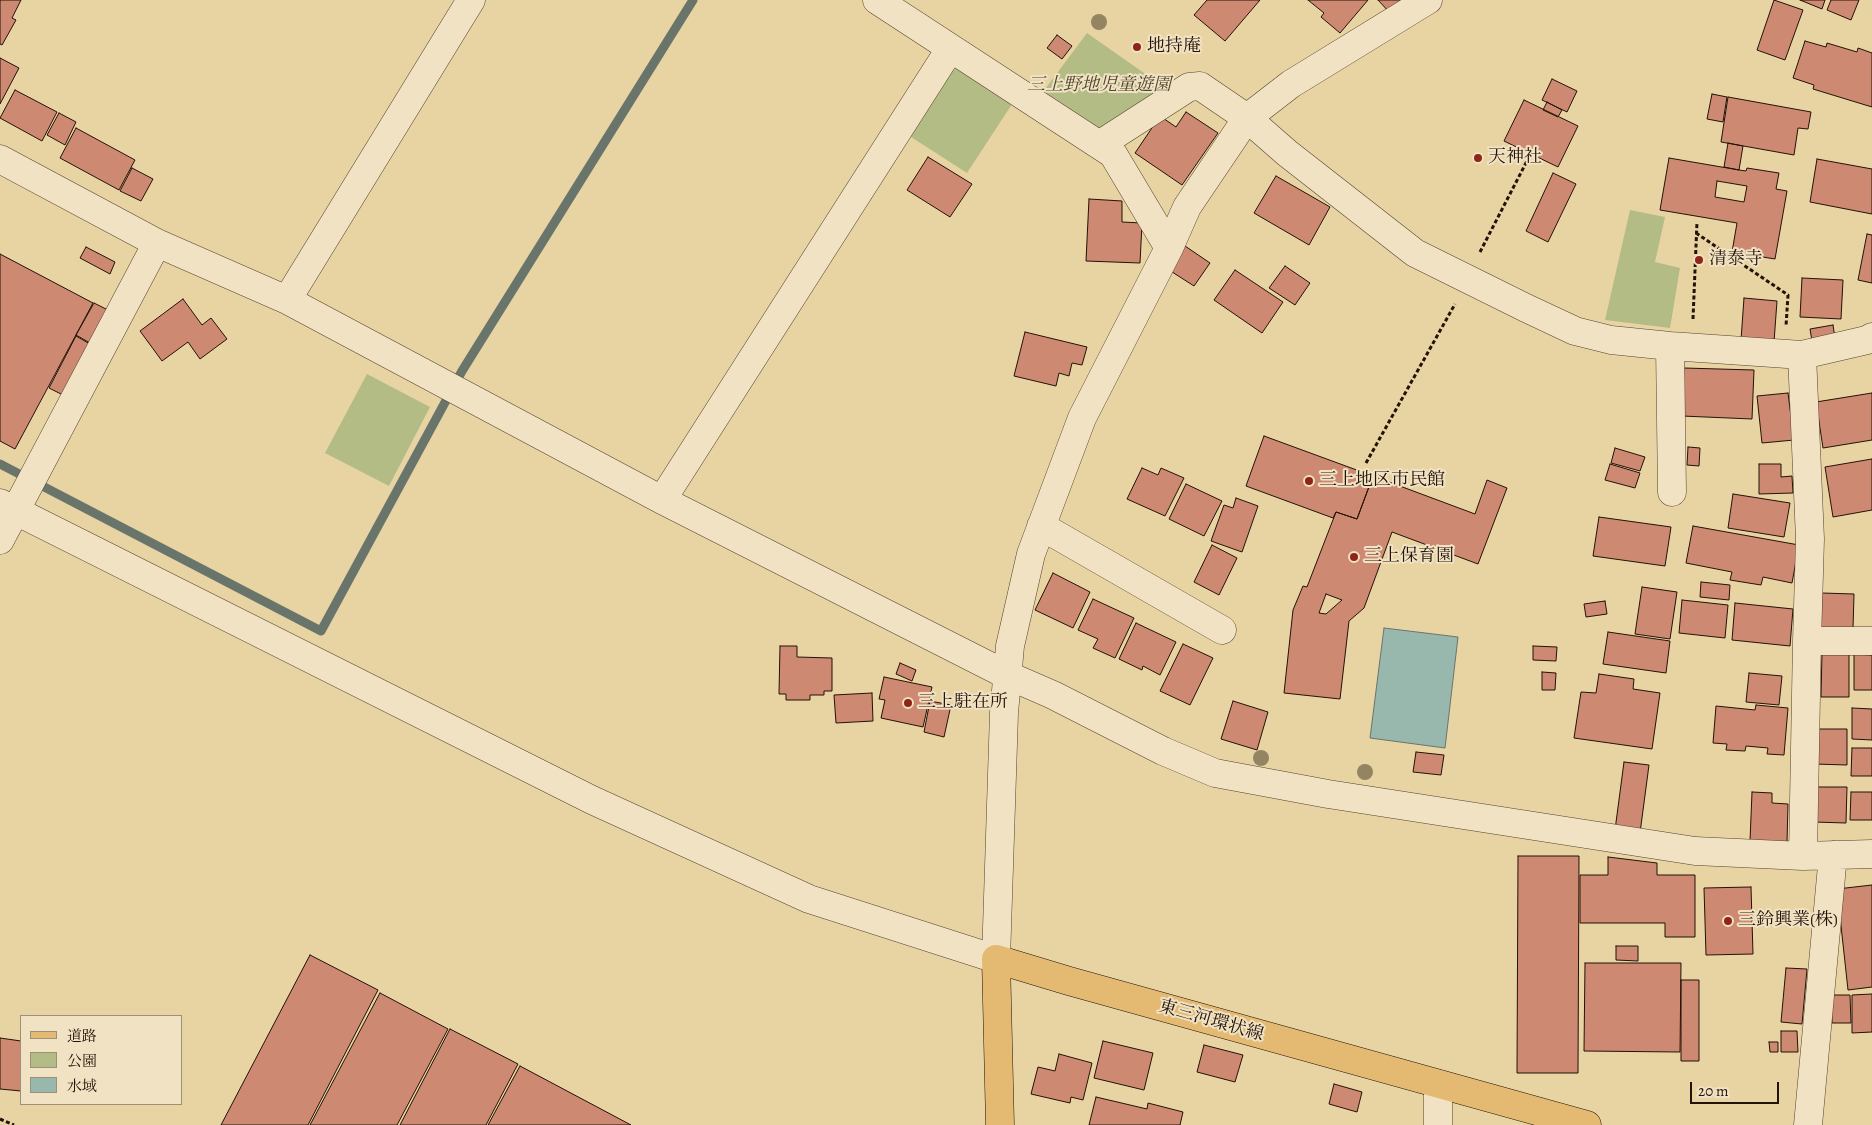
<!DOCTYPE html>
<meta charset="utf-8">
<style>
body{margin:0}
#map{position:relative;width:1872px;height:1125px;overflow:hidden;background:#e8d3a3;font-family:Alegreya,"Noto Serif JP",serif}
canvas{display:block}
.legend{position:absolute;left:20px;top:1015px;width:162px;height:90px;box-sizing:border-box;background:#f0e2c3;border:1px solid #9e8f78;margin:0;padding:6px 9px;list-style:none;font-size:15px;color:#231207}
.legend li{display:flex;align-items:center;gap:10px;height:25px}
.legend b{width:25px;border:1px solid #9e8f78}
.scale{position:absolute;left:1690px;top:1082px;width:89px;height:22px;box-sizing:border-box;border:2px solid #231207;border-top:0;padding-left:6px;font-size:15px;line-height:18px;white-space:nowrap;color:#231207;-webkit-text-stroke:4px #f0e2c3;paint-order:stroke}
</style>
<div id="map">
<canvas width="1872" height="1125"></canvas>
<ul class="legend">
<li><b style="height:6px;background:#e4ba72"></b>道路</li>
<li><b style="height:14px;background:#b4bc86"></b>公園</li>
<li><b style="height:14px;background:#98b7ad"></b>水域</li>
</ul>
<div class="scale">20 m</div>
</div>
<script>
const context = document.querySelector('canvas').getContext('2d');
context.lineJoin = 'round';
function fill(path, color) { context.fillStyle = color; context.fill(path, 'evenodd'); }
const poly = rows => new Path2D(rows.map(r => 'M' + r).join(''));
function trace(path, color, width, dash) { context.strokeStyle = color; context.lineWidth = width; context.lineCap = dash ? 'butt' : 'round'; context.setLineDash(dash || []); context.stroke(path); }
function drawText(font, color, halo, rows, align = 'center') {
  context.font = font + ' Alegreya,"Noto Serif JP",serif'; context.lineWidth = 4; context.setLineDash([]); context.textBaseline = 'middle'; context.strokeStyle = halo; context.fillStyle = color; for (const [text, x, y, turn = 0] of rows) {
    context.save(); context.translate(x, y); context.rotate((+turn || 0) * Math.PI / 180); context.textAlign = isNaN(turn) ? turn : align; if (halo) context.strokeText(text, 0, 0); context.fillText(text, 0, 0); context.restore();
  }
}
fill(poly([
 [1087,33,1171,92,1105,134,1043,92],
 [963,68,1014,101,967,173,908,135,950,70],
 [1630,210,1665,217,1655,262,1680,268,1670,328,1605,320],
 [367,374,430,407,389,486,325,453]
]), '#b4bc86');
const water = poly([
 [1384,628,1458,637,1445,748,1370,738,1384,628]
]);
fill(water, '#98b7ad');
trace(water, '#69756b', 1);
trace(poly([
 [0,464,321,631,462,371,693,0]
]), '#69756b', 9);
const building = poly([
 [0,0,21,0,12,18,16,20,2,45,0,44,0,0],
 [1207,0,1260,0,1225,41,1194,15,1207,0],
 [1308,0,1368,0,1340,33,1321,17,1324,13,1308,0],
 [1378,0,1406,0,1391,14,1378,0],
 [1774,0,1803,10,1785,60,1757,50,1774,0],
 [1800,0,1825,0,1822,9,1800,0],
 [1831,0,1859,0,1851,20,1827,10,1831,0],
 [1057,35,1072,46,1062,59,1047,48,1057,35],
 [1805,41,1826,47,1827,43,1857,52,1858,48,1872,53,1872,107,1813,89,1814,85,1793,78,1805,41],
 [0,58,19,68,0,104,0,58],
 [1552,79,1577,91,1567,112,1542,100,1552,79],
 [15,90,57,112,42,141,0,118,15,90],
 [1712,94,1727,97,1723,122,1707,119,1712,94],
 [1728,97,1811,112,1808,129,1798,128,1794,155,1721,142,1728,97],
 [1524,100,1578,126,1558,167,1504,141,1524,100],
 [1547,102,1562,110,1558,117,1543,110,1547,102],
 [1186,112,1218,133,1182,185,1135,153,1160,116,1176,127,1186,112],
 [59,113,76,122,65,145,47,135,59,113],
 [76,128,135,160,119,190,60,158,76,128],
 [1728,143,1743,146,1739,170,1724,167,1728,143],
 [928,157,972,184,950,217,907,190,928,157],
 [1669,158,1739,170,1746,171,1747,168,1779,173,1776,189,1787,191,1775,259,1732,252,1737,223,1660,210,1669,158],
 [1717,181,1747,186,1744,202,1715,197,1717,181],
 [1817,159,1872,169,1872,214,1810,202,1817,159],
 [132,168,153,179,141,201,120,191,132,168],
 [1553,173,1576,184,1548,242,1526,231,1553,173],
 [1276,176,1330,207,1309,245,1254,213,1276,176],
 [1089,199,1122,201,1122,222,1142,223,1140,263,1086,261,1089,199],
 [1867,234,1872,235,1872,283,1858,280,1867,234],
 [1185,246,1210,263,1194,286,1169,270,1185,246],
 [86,247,115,262,110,274,80,258,86,247],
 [0,254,93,303,15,449,0,441,0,254],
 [1285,266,1310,283,1295,305,1269,288,1285,266],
 [1235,270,1283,302,1262,333,1214,300,1235,270],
 [1802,278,1843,280,1841,319,1800,317,1802,278],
 [1744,298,1777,301,1774,342,1741,340,1744,298],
 [183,299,202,325,211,318,227,339,200,359,188,342,162,361,140,331,183,299],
 [94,303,108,310,90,343,76,335,94,303],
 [1833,325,1835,338,1812,341,1810,329,1833,325],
 [1025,332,1087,347,1082,365,1072,363,1069,376,1059,373,1056,386,1014,376,1025,332],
 [76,336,90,344,63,395,49,388,76,336],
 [1684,368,1754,370,1752,419,1682,416,1684,368],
 [1788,393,1794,440,1762,443,1757,396,1788,393],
 [1872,393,1872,440,1823,448,1816,402,1872,393],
 [1264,436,1373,476,1357,519,1336,512,1333,518,1246,486,1264,436],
 [1688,447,1700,448,1699,466,1687,465,1688,447],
 [1615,448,1645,457,1640,471,1611,463,1615,448],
 [1872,459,1872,510,1833,517,1825,467,1872,459],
 [1610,464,1640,473,1635,488,1605,480,1610,464],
 [1759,464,1781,464,1781,477,1792,476,1793,493,1759,494,1759,464],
 [1142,468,1158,475,1161,468,1184,478,1165,516,1127,499,1142,468],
 [1373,476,1475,514,1487,480,1507,488,1478,564,1392,532,1364,608,1349,621,1340,699,1284,693,1293,610,1303,586,1307,587,1336,512,1357,519,1373,476],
 [1326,594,1342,600,1326,614,1319,613,1326,594],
 [1186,484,1222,501,1204,536,1169,519,1186,484],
 [1733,494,1790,503,1784,537,1728,528,1733,494],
 [1236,498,1258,506,1242,552,1211,541,1224,505,1233,508,1236,498],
 [1599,517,1671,527,1665,566,1593,556,1599,517],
 [1693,526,1799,545,1792,583,1763,577,1761,585,1730,580,1732,572,1686,563,1693,526],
 [1212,545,1237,558,1219,595,1194,582,1212,545],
 [1053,573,1090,592,1073,628,1035,610,1053,573],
 [1701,582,1730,585,1729,600,1700,597,1701,582],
 [1642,587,1677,592,1670,639,1635,634,1642,587],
 [1822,593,1854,594,1853,629,1821,628,1822,593],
 [1093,599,1134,618,1115,658,1093,648,1098,639,1078,630,1093,599],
 [1682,600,1728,605,1725,638,1679,633,1682,600],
 [1605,601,1607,614,1586,617,1584,604,1605,601],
 [1735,603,1793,609,1790,646,1732,640,1735,603],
 [1136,623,1176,642,1160,675,1143,666,1142,670,1119,659,1136,623],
 [1608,632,1670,641,1666,673,1603,664,1608,632],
 [1183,644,1213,658,1190,705,1160,691,1183,644],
 [780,646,797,646,797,657,832,658,832,691,824,691,824,695,810,695,810,700,786,700,786,694,779,694,780,646],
 [1533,646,1557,647,1556,661,1533,660,1533,646],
 [1822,653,1849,654,1849,697,1821,697,1822,653],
 [1854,654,1872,655,1872,690,1854,690,1854,654],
 [900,663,916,670,912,681,896,674,900,663],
 [1542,672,1556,673,1555,690,1542,690,1542,672],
 [1749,673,1782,676,1779,705,1746,702,1749,673],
 [1599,674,1634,679,1633,689,1660,693,1652,749,1574,738,1581,692,1596,693,1599,674],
 [884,677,932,687,923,727,881,718,885,700,879,699,884,677],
 [872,693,873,721,836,723,834,695,872,693],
 [930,701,951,705,944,737,924,732,930,701],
 [1233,701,1268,712,1257,750,1221,739,1233,701],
 [1756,705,1788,708,1784,755,1767,754,1768,748,1746,746,1745,751,1726,750,1727,744,1713,743,1716,706,1755,710,1756,705],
 [1852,708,1872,709,1872,740,1852,739,1852,708],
 [1815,729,1847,729,1847,765,1814,764,1815,729],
 [1852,748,1872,748,1872,776,1851,776,1852,748],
 [1416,752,1444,755,1441,775,1413,772,1416,752],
 [1624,762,1649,765,1640,833,1615,830,1624,762],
 [1815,787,1847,787,1846,823,1814,822,1815,787],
 [1752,792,1772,793,1772,803,1788,804,1787,842,1750,841,1752,792],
 [1851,792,1872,792,1872,820,1850,820,1851,792],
 [1518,856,1579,856,1578,1073,1517,1073,1518,856],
 [1608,857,1657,863,1657,875,1695,875,1695,937,1665,937,1665,923,1580,923,1580,875,1608,875,1608,857],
 [1872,885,1872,987,1848,990,1837,889,1872,885],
 [1751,887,1753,954,1706,955,1704,888,1751,887],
 [1616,946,1638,946,1638,961,1616,960,1616,946],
 [310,955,378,990,308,1125,221,1125,310,955],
 [1585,963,1681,963,1680,1052,1584,1051,1585,963],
 [1786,968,1807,969,1802,1024,1781,1022,1786,968],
 [1681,980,1699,980,1699,1061,1681,1061,1681,980],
 [380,993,448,1029,397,1125,310,1125,380,993],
 [1872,994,1872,1032,1852,1033,1852,995,1872,994],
 [1831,995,1850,995,1851,1023,1832,1023,1831,995],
 [450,1029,518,1064,486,1125,400,1125,450,1029],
 [1781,1031,1797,1031,1798,1052,1781,1052,1781,1031],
 [0,1038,21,1041,21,1091,0,1089,0,1038],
 [1103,1041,1153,1053,1144,1090,1094,1078,1103,1041],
 [1769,1042,1778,1042,1778,1052,1770,1052,1769,1042],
 [1204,1045,1243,1055,1235,1082,1197,1072,1204,1045],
 [1059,1054,1092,1063,1083,1100,1071,1097,1070,1103,1031,1094,1038,1067,1055,1071,1059,1054],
 [520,1066,631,1125,488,1125,520,1066],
 [1334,1084,1362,1092,1357,1112,1329,1104,1334,1084],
 [1096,1097,1147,1109,1148,1103,1183,1112,1180,1125,1089,1125,1096,1097]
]);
fill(building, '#cd8971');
trace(building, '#231207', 1);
const minor = poly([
 [877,0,1113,154,1169,248],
 [1099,145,1189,87,1200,86,1247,118,1287,153,1415,253,1526,308,1575,331,1611,340,1670,346,1802,355,1867,340,1872,337],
 [0,159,157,243,287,300,662,500,1007,675,1053,695,1163,751,1215,773,1328,794,1695,851,1803,856,1872,854],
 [287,300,471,0],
 [1670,346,1672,492],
 [1802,355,1810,539,1807,641,1803,856],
 [662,500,950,49],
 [0,503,592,800,809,899,996,959,1004,713,1010,646,1031,554,1082,418,1169,248,1187,207,1247,118,1291,84,1428,0],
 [1041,526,1222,630],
 [0,540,157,243],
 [1807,641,1872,641],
 [1438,1084,1438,1125],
 [1808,1125,1833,855]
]);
const major = poly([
 [1000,1125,996,959,1069,981,1587,1125]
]);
trace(minor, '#54422e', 29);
trace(major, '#231207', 29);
trace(poly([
 [1696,233,1788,295,1786,326],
 [1480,252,1528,159],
 [1693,319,1697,222],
 [1366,463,1455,304],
 [0,1119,14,1125]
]), '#231207', 3, [4, 2.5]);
trace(minor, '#f0e2c3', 28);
trace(major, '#e4ba72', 28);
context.fillStyle = '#938562';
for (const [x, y] of [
 [1099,22],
 [1261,758],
 [1365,772]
]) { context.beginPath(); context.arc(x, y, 8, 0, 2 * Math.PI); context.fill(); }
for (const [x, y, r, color] of [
 [1137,47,5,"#8f2418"],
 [1478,158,5,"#8f2418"],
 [1699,260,5,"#8f2418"],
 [1309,481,5,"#8f2418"],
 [1354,557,5,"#8f2418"],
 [908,703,5,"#8f2418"],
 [1728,921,5,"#8f2418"]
]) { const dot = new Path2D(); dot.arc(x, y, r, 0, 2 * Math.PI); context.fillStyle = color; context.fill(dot); trace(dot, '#f0e2c3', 2); }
drawText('18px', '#231207', '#f0e2c3', [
 ["地持庵",1147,47],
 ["天神社",1488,158],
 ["清泰寺",1709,260],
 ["三上地区市民館",1319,481],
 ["三上保育園",1364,557],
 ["三上駐在所",918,703],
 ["三鈴興業(株)",1738,921]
], 'left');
drawText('italic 18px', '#4e452d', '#f0e2c3', [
 ["三上野地児童遊園",1099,86]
]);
drawText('18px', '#231207', '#f0e2c3', [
 ["東三河環状線",1211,1021,16]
]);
</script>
